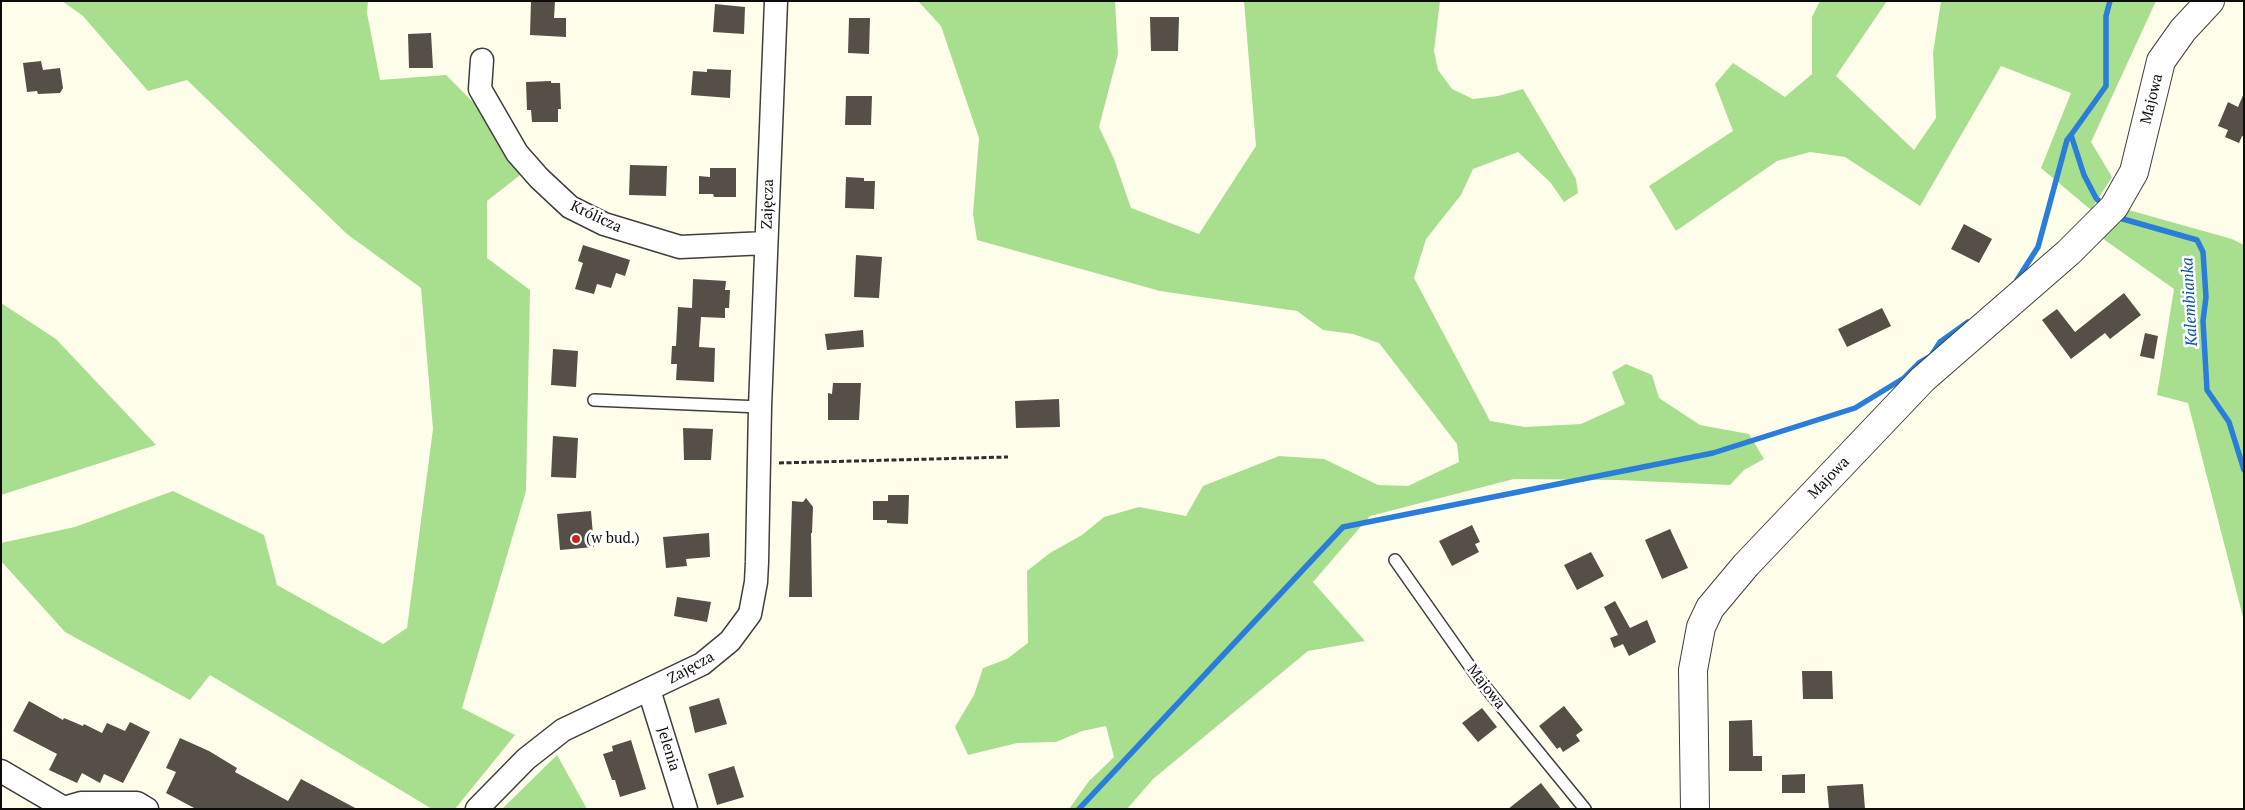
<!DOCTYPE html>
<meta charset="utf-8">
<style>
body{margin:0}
#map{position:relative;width:2245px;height:810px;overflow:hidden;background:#fffeeb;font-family:"PT Serif",serif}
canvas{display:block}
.frame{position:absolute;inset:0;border:2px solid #0c0c0c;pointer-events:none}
</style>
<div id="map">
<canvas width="2245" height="810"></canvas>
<div class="frame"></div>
</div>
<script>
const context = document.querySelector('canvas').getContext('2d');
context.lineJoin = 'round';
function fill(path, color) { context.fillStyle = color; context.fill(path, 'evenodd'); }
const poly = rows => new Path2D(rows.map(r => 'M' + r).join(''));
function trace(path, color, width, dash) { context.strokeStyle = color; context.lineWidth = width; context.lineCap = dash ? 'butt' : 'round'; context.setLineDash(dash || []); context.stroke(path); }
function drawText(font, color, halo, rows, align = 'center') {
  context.font = font + ' "PT Serif",serif'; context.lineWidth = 5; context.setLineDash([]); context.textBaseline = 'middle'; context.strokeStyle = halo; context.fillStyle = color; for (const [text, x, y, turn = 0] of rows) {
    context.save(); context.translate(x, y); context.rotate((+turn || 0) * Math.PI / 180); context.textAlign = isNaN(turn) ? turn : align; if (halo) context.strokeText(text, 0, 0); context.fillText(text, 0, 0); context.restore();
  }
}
fill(poly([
 [62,1,368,1,367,13,380,80,446,75,482,111,520,175,487,201,487,258,530,290,526,491,462,708,515,735,455,809,432,809,210,675,190,700,65,632,1,561,1,543,75,527,173,491,264,535,277,585,383,644,407,628,433,429,421,288,347,234,187,80,148,91,83,16],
 [918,1,1115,1,1118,54,1099,127,1114,159,1131,208,1199,234,1256,146,1244,1,1440,1,1434,51,1438,70,1452,89,1473,99,1498,96,1523,89,1576,179,1578,193,1564,202,1550,182,1518,152,1473,169,1461,195,1426,239,1414,278,1490,421,1525,427,1581,424,1625,404,1612,372,1626,364,1652,375,1659,398,1700,425,1749,434,1764,459,1744,470,1730,485,1618,480,1514,479,1370,516,1313,582,1365,641,1308,651,1153,779,1127,809,1069,809,1089,781,1114,757,1106,726,1082,731,1056,742,1017,743,968,755,955,727,974,695,983,668,1007,659,1028,643,1027,571,1050,553,1082,535,1104,517,1139,507,1186,516,1203,486,1279,456,1324,459,1378,485,1408,486,1459,462,1457,444,1379,343,1353,334,1323,330,1297,311,1160,291,977,240,973,214,979,138,941,26],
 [1820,1,1887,1,1836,76,1914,150,1936,118,1933,53,1941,1,2156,1,2091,142,2112,177,2091,210,2041,168,2071,93,2001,66,1920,206,1845,157,1810,152,1777,161,1676,231,1649,186,1733,131,1715,84,1733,63,1785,97,1812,74,1812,17],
 [2125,209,2232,239,2244,245,2244,621,2188,403,2157,395,2174,289,2102,238],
 [1,303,56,339,156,445,1,495],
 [557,755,587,809,502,809]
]), '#a8df8f');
trace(poly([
 [2104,206,2096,198,2084,175,2071,135,2106,86,2106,16,2110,1],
 [2116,217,2197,240,2203,252,2206,297,2203,321,2207,390,2229,422,2244,470],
 [2017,280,2038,247,2067,140,2071,135],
 [1079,809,1343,527,1713,453,1855,408,1904,378,1919,363,1931,356,1940,342,1968,322]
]), '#2a7dd9', 5.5);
fill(poly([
 [531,1,555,1,554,18,566,18,566,37,530,35],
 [715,4,745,7,744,34,713,32],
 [1150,17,1179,17,1178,51,1151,51],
 [849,18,870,18,869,54,848,53],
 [431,33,433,68,409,68,408,34],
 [41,61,43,70,60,68,63,88,60,93,38,94,37,91,27,92,23,63],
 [707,69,731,70,730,98,691,95,693,71,707,72],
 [551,81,551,83,560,83,561,109,558,109,558,122,532,122,531,110,527,110,526,82],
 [2244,93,2244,137,2242,136,2239,143,2225,137,2228,130,2218,126,2228,102,2238,107],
 [846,96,872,96,871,125,845,125],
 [630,165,667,166,666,196,629,195],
 [710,168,736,168,736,197,714,197,713,194,699,194,699,176,710,177],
 [846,177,864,178,864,181,875,181,874,209,845,208],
 [1964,224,1992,239,1979,263,1951,249],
 [583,245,630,260,625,276,616,273,611,288,597,284,594,294,575,289,583,263,578,261],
 [856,255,882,257,879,298,854,297],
 [693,279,726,281,725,290,730,290,729,308,725,308,725,318,701,317,699,347,715,348,714,382,676,380,677,364,671,364,672,346,676,346,678,307,692,308],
 [2124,293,2141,315,2110,339,2105,333,2071,359,2042,320,2057,309,2075,332],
 [1882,308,1891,326,1847,347,1838,329],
 [863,330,864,347,827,350,825,334],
 [2145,333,2158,336,2154,359,2140,356],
 [553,349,578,351,576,387,551,385],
 [833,383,861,383,859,420,828,420,828,393,832,394],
 [1059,399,1060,427,1016,428,1015,401],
 [683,428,713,429,711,460,684,460],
 [553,436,578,438,576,478,551,477],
 [888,495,909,495,908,524,887,523,887,520,873,520,873,501,888,501],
 [806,498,813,507,812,533,811,533,812,597,789,597,792,501,803,502],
 [591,511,594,547,560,550,557,514],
 [1472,525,1480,542,1475,544,1479,552,1452,566,1439,541],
 [1670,529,1688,568,1662,579,1645,540],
 [709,533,710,557,686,559,687,566,666,568,663,537],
 [1591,552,1604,576,1577,590,1564,565],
 [677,597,711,602,707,622,674,616],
 [1615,601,1630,628,1647,620,1656,642,1629,656,1623,644,1614,648,1610,638,1618,635,1604,607],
 [1802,671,1832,671,1833,699,1803,699],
 [719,698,727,724,695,733,689,707],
 [29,701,63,720,64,718,83,726,84,724,102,733,107,723,125,731,130,722,150,732,123,783,104,774,100,783,82,773,77,783,49,770,57,754,13,731],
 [1564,706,1583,730,1576,735,1580,741,1563,752,1560,747,1557,749,1539,726],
 [1482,708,1497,727,1478,742,1462,723],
 [1752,720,1753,756,1762,756,1762,771,1729,771,1729,721],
 [180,738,209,751,237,768,235,772,288,801,301,779,357,809,196,809,166,793,176,772,166,768],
 [631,740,646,789,620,797,615,780,612,780,603,754,613,751,612,746],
 [734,766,744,797,717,805,708,774],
 [1805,774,1805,793,1782,793,1782,775],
 [1541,783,1561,809,1508,809],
 [1863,784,1865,809,1829,809,1827,786]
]), '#554f47');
const service = poly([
 [594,400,760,407],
 [1395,560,1478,678,1585,809]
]);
const minor = poly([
 [482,60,480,89,517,153,539,178,570,207,604,224,680,247,766,243],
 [649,690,686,809],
 [1,771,64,808,81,803,137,803,147,809],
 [477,809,526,759,563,730,702,664,730,641,750,614,756,582,757,562,760,407,776,1]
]);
const tertiary = poly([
 [1695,809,1693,670,1701,627,1710,608,1746,565,1923,379,2069,252,2114,207,2134,172,2161,61,2183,30,2210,1]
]);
trace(service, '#3f3f3f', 14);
trace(minor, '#3f3f3f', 25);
trace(tertiary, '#3f3f3f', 30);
trace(poly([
 [779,463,1008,457]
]), '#2e2e2e', 3, [5, 2.5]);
trace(service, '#fff', 11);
trace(minor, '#fff', 22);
trace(tertiary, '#fff', 28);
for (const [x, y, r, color] of [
 [576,539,5,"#c82618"]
]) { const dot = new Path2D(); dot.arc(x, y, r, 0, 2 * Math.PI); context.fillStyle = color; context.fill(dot); trace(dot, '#fff', 2); }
drawText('15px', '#0c0c0c', '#fff', [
 ["Majowa",2152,99,-76],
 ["Zajęcza",768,204,-88],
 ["Królicza",596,217,25],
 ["Majowa",1829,478,-46],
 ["Zajęcza",691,668,-29],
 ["Majowa",1486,687,52],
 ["Jelenia",668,749,73]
]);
drawText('15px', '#0c0c0c', '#fff', [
 ["(w bud.)",586,539]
], 'left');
drawText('italic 16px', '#0b4fa8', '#fff', [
 ["Kalembianka",2190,302,-93]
]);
</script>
